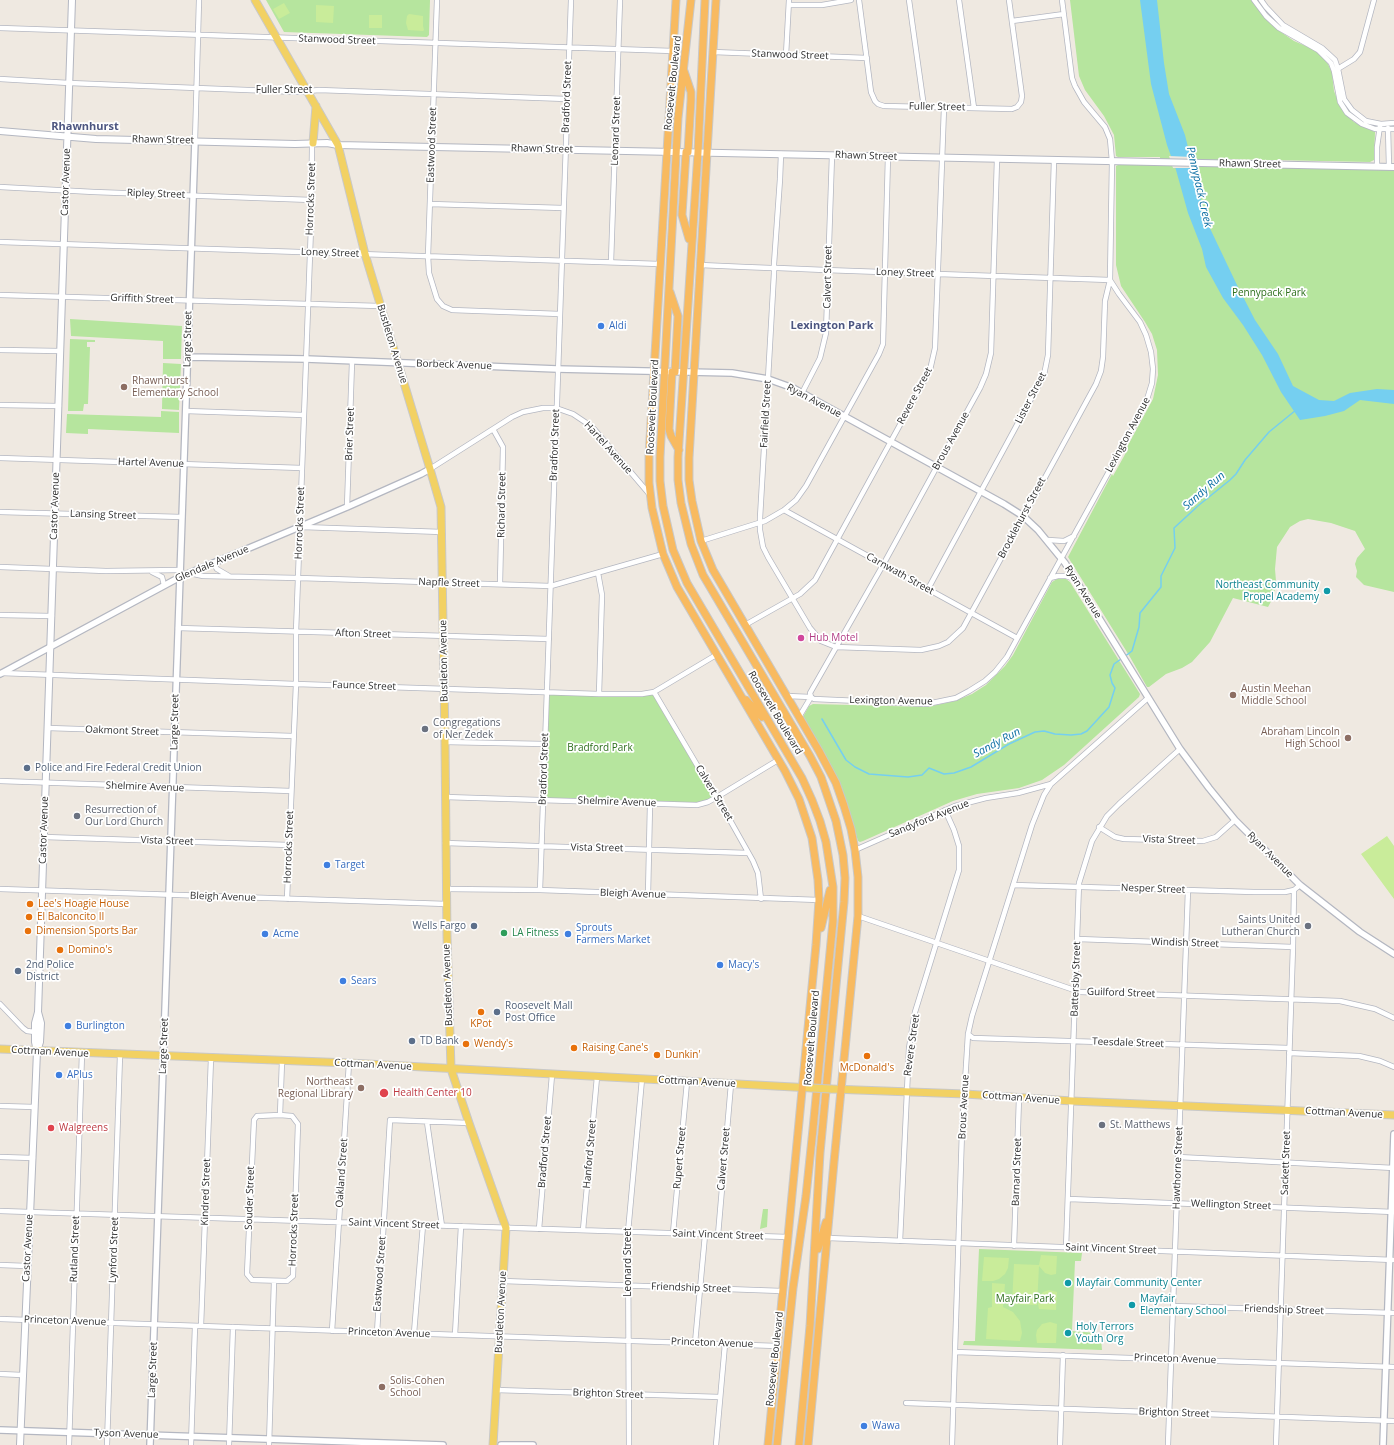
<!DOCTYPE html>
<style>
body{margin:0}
canvas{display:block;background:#efe9e1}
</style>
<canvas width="1394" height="1445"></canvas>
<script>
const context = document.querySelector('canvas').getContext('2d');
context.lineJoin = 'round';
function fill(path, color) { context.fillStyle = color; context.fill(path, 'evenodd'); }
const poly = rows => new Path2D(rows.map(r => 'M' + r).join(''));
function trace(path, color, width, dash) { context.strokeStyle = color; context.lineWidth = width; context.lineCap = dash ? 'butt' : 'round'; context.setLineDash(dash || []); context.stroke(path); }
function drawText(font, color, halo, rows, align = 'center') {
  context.font = font + ' "Open Sans",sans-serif'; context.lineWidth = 3.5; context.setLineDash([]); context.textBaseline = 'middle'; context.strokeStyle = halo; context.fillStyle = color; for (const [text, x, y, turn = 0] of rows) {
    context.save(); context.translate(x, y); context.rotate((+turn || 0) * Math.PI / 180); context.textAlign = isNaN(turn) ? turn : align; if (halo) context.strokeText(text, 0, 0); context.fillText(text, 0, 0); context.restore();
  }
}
fill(poly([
 [266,0,430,0,429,35,427,37,284,32],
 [1070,0,1252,0,1264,16,1278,30,1294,41,1315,50,1322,56,1328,64,1332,73,1334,91,1340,107,1354,122,1375,132,1374,160,1370,162,1222,159,1222,166,1394,170,1394,592,1364,585,1356,577,1357,571,1355,564,1357,558,1365,549,1355,531,1331,523,1308,519,1300,521,1290,527,1277,547,1275,569,1276,581,1274,596,1268,607,1233,598,1210,642,1192,662,1182,668,1166,674,1149,687,1147,687,1130,657,1068,557,1112,474,1113,476,1128,449,1127,447,1153,399,1158,375,1157,350,1152,334,1145,322,1121,286,1116,265,1116,166,1120,164,1160,165,1160,157,1118,157,1116,156,1114,135,1104,116,1085,90,1079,76],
 [70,319,182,326,181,359,163,359,163,341,71,336],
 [70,339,95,340,95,342,87,342,87,347,90,347,88,404,84,404,83,411,68,411],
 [163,363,181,364,179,410,162,409],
 [161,411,179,412,179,433,88,429,88,434,66,433,67,414,161,417],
 [1061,578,1066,579,1070,582,1140,694,1139,697,1064,765,1042,780,1019,788,977,794,953,801,863,841,860,842,858,841,849,810,834,772,804,718,804,715,809,706,813,704,927,707,955,701,972,694,986,685,1005,666,1013,655,1052,582,1057,579],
 [547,692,654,692,717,797,697,805,543,799],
 [763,1209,768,1209,767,1227,760,1229],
 [979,1249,1082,1253,1081,1261,1075,1261,1072,1331,1096,1333,1101,1338,1102,1350,963,1345,964,1341,975,1341]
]), '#b6e59e');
fill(poly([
 [284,3,290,13,279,19,273,9],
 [316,5,334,6,333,23,316,22],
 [409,14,423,16,423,26,424,30,423,31,408,30,406,23,407,16],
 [369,15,382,15,382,28,369,28],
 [1387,836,1394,846,1394,899,1361,854],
 [1041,1255,1057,1256,1056,1274,1051,1275,1045,1273,1039,1266,1037,1305,1012,1304,1014,1264,1039,1265],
 [984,1257,1009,1258,1008,1268,1005,1274,999,1279,993,1281,982,1281],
 [992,1283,1005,1284,1003,1307,1013,1312,1020,1321,1022,1333,1020,1341,986,1339,988,1308,992,1307],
 [1049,1290,1057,1292,1056,1310,1039,1309,1038,1304,1040,1296,1043,1292],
 [1050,1322,1057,1324,1056,1343,1037,1343,1036,1335,1037,1330,1042,1324]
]), '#c9ec9a');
fill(poly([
 [1140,0,1157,0,1164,63,1169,94,1185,135,1206,220,1236,283,1255,320,1278,354,1293,386,1319,400,1334,401,1350,393,1377,389,1394,390,1394,404,1360,400,1344,411,1325,416,1300,420,1281,392,1262,355,1243,325,1223,298,1206,267,1202,249,1188,213,1176,170,1167,145,1151,84]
]), '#75cff0');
fill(poly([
 [1169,156,1192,157,1195,168,1173,168]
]), '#efe9e1');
trace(poly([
 [1124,657,1132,651,1139,627,1140,613,1161,587,1161,576,1175,548,1174,528,1199,505,1230,480,1236,474,1245,460,1269,432,1296,410],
 [822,719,846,760,855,767,869,774,908,777,922,775,929,768,944,774,954,773,971,767,1009,744,1035,732,1044,731,1055,734,1071,735,1081,734,1087,731,1109,707,1115,688,1112,683,1110,675,1114,664,1121,659]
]), '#75cff0', 1.5);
const minor = poly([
 [437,0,428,256,429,273,437,299,443,306,452,310,560,314],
 [859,0,871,92,875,101,878,104,884,106,1012,109,1017,107,1021,102,1022,96,1009,0],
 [909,0,924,107],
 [959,0,974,108],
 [1254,0,1266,16,1279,28,1318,50,1331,63,1334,71,1340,102,1347,113,1362,124,1375,129,1394,129],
 [1261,0,1266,7,1283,25,1322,48,1335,60,1338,69,1344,99,1352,110,1366,121,1381,124,1394,123],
 [789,5,822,5,851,0],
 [1012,21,1064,14],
 [0,28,673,51],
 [713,52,867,58],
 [786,55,789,0],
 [1336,70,1354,59,1360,52,1374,0],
 [0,79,69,83,298,92,319,90,567,99],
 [1388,128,1389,167],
 [195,141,199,0],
 [1377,166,1377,147,1380,126],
 [0,187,94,192,312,200],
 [430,204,563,208],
 [0,242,660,264],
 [611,262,620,0],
 [700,265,745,267,771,268,778,268,825,270,938,274,1110,280,1105,301,1103,357,1101,371,1096,384,963,628,948,642,939,646,921,650,836,647,821,641,810,628,768,557,763,547,760,530,760,518,768,379,774,273,774,264,780,179,781,154],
 [0,295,380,306],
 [0,350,60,351],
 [802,393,820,358,826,333,832,155],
 [0,405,59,406],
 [186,411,304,415],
 [493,429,503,447,500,584],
 [0,458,302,468],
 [430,469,512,417,523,412,543,408,556,408,573,414,585,422,594,429,651,496],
 [347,507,352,362],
 [784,510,1017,638],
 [0,512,182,517],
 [302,527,442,532],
 [1048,540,1064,541,1074,536],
 [701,541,765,521,784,510,796,500,806,486,879,354,883,344,888,156],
 [213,563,217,569,229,576],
 [0,567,106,571,180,570],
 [152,572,162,577,164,585],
 [189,573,203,576,299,578,551,586,663,554],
 [598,573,602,595,599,694],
 [1050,578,1058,576,1066,576,1075,579],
 [928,589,1044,375,1048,355,1054,160],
 [0,615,52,616],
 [745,625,800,594,815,580,930,370,935,348,944,108],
 [178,628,549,639],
 [1,673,296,684,599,694,642,694,654,692,716,655],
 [654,692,707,782,717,797,753,861,758,873,761,899],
 [787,696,811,697,814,699,927,704,956,698,969,691,985,681,995,672,1007,657,1145,406,1152,383,1153,369,1151,352,1146,335,1140,322,1119,294,1110,280,1112,161,1110,139,1105,127,1084,102,1075,86,1072,78,1062,0],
 [799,717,811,697,810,693,883,565,980,388,986,374,991,353,997,159],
 [48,728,293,736],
 [445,742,545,744],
 [0,781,291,791],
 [445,797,697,805,708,802,717,797,778,760],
 [1099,827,1115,837,1124,839,1203,841,1216,837,1235,820],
 [44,837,289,845],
 [445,843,748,853],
 [855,850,955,806,986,798,1018,793,1051,784],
 [1013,885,1254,892,1285,892,1294,890],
 [0,889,447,904],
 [446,889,540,890,819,900],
 [540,890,571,0],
 [648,895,650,804],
 [287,899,296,684,296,632,311,227,312,147],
 [858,916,1080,992,1340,1001,1375,1009,1394,1018],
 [1078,939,1293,947],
 [0,1004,23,1028,27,1031,35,1032],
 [968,1034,973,1038,1289,1048],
 [1289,1053,1359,1056,1380,1061,1394,1067],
 [0,1106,35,1107],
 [280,1115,292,1116,298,1124,293,1276,287,1281,252,1280,247,1274,254,1120,257,1116,280,1115],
 [280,1115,282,1061],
 [427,1122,442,1226],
 [0,1157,33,1158],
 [1178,1157,1394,1168],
 [1069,1199,1394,1212],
 [0,1211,788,1237],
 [539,1229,552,1075],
 [583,1230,597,1077],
 [673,1233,687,1082],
 [718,1235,731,1084],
 [828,1238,1394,1260],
 [900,1241,909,1048,915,1012,959,870,959,846,954,830,945,810],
 [1014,1246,1019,1098],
 [1066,1248,1079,883,1092,841,1107,816,1119,804,1180,749],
 [0,1265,27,1266],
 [503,1281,782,1291],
 [1173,1306,1394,1313],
 [0,1319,777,1346],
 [201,1326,211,1058],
 [332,1331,349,1063],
 [377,1333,390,1120,469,1123],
 [414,1333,423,1225],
 [455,1335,461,1226],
 [695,1343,705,1235],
 [955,1352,1394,1367],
 [0,1374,22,1375],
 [496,1390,720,1397],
 [906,1403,1394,1421],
 [69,1445,82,1053],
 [107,1445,120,1055],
 [191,1445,195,1326],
 [229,1445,233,1327],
 [269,1445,274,1281],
 [629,1445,628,1232,642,1079],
 [716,1445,725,1344],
 [952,1445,962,1131,968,1034,972,1016,1032,825,1044,795,1051,784,1148,698],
 [1060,1445,1063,1355],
 [1168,1445,1188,890],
 [1276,1445,1293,947,1294,890,1300,885]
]);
const tertiary = poly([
 [188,357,306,359,557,369,732,373,768,379,793,388,1004,504,1023,516,1038,530,1065,563,1180,749,1209,788,1235,820,1300,885,1360,932,1394,954],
 [0,674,180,577,347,507,421,474,430,469],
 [0,1430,443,1445],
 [150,1445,195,141],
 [501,1445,533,1445],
 [1383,1445,1394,1134]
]);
const secondary = poly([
 [0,131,96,139,295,144,327,143,338,145,1394,167],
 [37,1051,40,1042,41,1023,38,1012],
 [20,1445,35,1100,37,1051,35,1042,35,1023,38,1012,72,0]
]);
const primary = poly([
 [255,0,338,145,365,254,430,469,441,507,445,742,447,936,451,1069,469,1123,506,1228,493,1445],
 [313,143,316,106],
 [0,1049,349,1063,812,1088],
 [831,1089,965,1094,1072,1101,1394,1115]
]);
const trunk = poly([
 [676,0,649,456,649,483,652,508,663,554,677,587,785,771,799,799,812,838,818,880,819,900,816,945,768,1445],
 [691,0,678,118,660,457,660,481,663,506,673,550,687,583,802,778,812,800,820,821,826,842,833,887,833,921,813,1129,806,1196,793,1288,777,1445],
 [705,0,698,152,678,457,678,480,681,503,691,544,703,575,810,756,821,777,836,821,843,855,845,878,844,902,820,1153,810,1326,799,1445],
 [716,0,689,458,689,480,692,501,701,541,713,570,819,751,836,783,844,806,851,829,855,850,858,877,858,916,834,1162,808,1445],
 [684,71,691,92,691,100,688,152],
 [686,152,682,215,689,239],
 [670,292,678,316,675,372],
 [672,372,669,429,671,436,679,450],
 [746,700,762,717],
 [821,928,830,890],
 [818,1249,826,1222]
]);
trace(minor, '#b4b7c1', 6);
trace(tertiary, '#b4b7c1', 8);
trace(secondary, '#b4b7c1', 8);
trace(primary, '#c9c9c9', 9);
trace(trunk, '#c9c9c9', 9);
trace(minor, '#fff', 4.5);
trace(tertiary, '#fff', 5.5);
trace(secondary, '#fff', 6);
trace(primary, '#f2d163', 7);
trace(trunk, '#f8ba60', 7);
const primaryBridge = poly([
 [812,1088,831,1089]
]);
trace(primaryBridge, '#c9c9c9', 9, []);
trace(primaryBridge, '#f2d163', 7);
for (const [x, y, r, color] of [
 [601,326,4,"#3f7fe0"],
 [124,387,4,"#8d6e63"],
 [1327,591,4,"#0f9aa8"],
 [801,638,4,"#d1479c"],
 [1233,695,4,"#8d6e63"],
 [425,729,4,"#6b7280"],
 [1348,738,4,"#8d6e63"],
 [27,768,4,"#5c6f8a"],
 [77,816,4,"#6b7280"],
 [327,865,4,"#3f7fe0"],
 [30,904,4,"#e8710a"],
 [29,917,4,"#e8710a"],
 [474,926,4,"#5c6f8a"],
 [1308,926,4,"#6b7280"],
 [28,931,4,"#e8710a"],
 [504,933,4,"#2e9e5b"],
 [265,934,4,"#3f7fe0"],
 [568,934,4,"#3f7fe0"],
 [60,950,4,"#e8710a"],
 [720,965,4,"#3f7fe0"],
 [18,971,4,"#5c6f8a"],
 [343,981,4,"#3f7fe0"],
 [481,1012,4,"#e8710a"],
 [497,1012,4,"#5c6f8a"],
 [68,1026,4,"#3f7fe0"],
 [412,1041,4,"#5c6f8a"],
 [466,1044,4,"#e8710a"],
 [574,1048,4,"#e8710a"],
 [657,1055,4,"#e8710a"],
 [867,1056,4,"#e8710a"],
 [59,1075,4,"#3f7fe0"],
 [361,1088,4,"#8d6e63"],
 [384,1093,5,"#e0444e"],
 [1102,1125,4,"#6b7280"],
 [51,1128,4,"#e0444e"],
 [1068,1283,4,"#0f9aa8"],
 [1132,1305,4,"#0f9aa8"],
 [1068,1333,4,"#0f9aa8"],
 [382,1387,4,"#8d6e63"],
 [864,1426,4,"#3f7fe0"]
]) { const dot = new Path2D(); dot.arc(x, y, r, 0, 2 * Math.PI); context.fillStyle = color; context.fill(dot); trace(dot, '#fff', 1.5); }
drawText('10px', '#2e2e2e', '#fff', [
 ["Stanwood Street",337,40,2],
 ["Stanwood Street",790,55,2],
 ["Roosevelt Boulevard",673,83,-84],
 ["Fuller Street",284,90],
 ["Bradford Street",567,97,-88],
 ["Fuller Street",937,107,1],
 ["Leonard Street",616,131,-88],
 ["Rhawn Street",163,140,1],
 ["Eastwood Street",432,145,-88],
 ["Rhawn Street",542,149,1],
 ["Rhawn Street",866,156,2],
 ["Rhawn Street",1250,164,1],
 ["Castor Avenue",66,182,-88],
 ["Ripley Street",156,194,2],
 ["Horrocks Street",311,199,-88],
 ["Loney Street",330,253,2],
 ["Loney Street",905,273,2],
 ["Calvert Street",828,277,-89],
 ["Griffith Street",142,299,2],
 ["Large Street",188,339,-89],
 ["Bustleton Avenue",392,344,73],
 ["Borbeck Avenue",454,365,2],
 ["Revere Street",915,396,-62],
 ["Lister Street",1031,398,-63],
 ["Ryan Avenue",814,401,28],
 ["Roosevelt Boulevard",653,407,-87],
 ["Fairfield Street",766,414,-87],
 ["Brier Street",350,434,-88],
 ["Lexington Avenue",1128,435,-62],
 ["Brous Avenue",951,441,-61],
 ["Bradford Street",555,445,-88],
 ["Hartel Avenue",608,448,48],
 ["Hartel Avenue",151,463,2],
 ["Richard Street",502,505,-89],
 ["Castor Avenue",55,506,-88],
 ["Lansing Street",103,515,2],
 ["Brocklehurst Street",1022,518,-62],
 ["Horrocks Street",300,523,-88],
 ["Glendale Avenue",212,564,-23],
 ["Carnwath Street",900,574,29],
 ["Napfle Street",449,583,2],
 ["Ryan Avenue",1083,592,58],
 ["Afton Street",363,634,2],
 ["Bustleton Avenue",444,661,-91],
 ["Faunce Street",364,686,2],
 ["Lexington Avenue",891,701,1],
 ["Roosevelt Boulevard",775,713,59],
 ["Large Street",175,722,-89],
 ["Oakmont Street",122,731,2],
 ["Bradford Street",544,769,-88],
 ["Shelmire Avenue",145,787,2],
 ["Calvert Street",714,793,59],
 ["Shelmire Avenue",617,802,2],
 ["Sandyford Avenue",929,819,-22],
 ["Castor Avenue",44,830,-88],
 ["Vista Street",1169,840,2],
 ["Vista Street",167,841,2],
 ["Horrocks Street",289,847,-88],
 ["Vista Street",597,848,1],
 ["Ryan Avenue",1270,855,45],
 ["Nesper Street",1153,889,2],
 ["Bleigh Avenue",633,894,2],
 ["Bleigh Avenue",223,897,2],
 ["Windish Street",1185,943,2],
 ["Battersby Street",1076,979,-88],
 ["Bustleton Avenue",448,985,-92],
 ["Guilford Street",1121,993,2],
 ["Roosevelt Boulevard",812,1038,-85],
 ["Teesdale Street",1128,1043,2],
 ["Revere Street",912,1045,-82],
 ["Large Street",164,1046,-88],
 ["Cottman Avenue",50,1052,3],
 ["Cottman Avenue",373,1065,3],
 ["Cottman Avenue",697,1082,3],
 ["Cottman Avenue",1021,1098,4],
 ["Brous Avenue",964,1107,-87],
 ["Cottman Avenue",1344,1113,3],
 ["Bradford Street",545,1152,-85],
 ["Hanford Street",590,1154,-85],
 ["Rupert Street",680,1158,-85],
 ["Calvert Street",724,1159,-85],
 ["Sackett Street",1286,1163,-88],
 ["Hawthorne Street",1178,1168,-88],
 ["Barnard Street",1017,1172,-88],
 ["Oakland Street",342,1173,-86],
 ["Kindred Street",206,1192,-88],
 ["Souder Street",250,1198,-88],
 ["Wellington Street",1231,1205,2],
 ["Saint Vincent Street",394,1224,2],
 ["Horrocks Street",294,1230,-88],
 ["Saint Vincent Street",718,1235,2],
 ["Castor Avenue",28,1248,-87],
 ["Rutland Street",75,1249,-88],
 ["Saint Vincent Street",1111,1249,2],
 ["Lynford Street",114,1250,-88],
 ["Leonard Street",628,1262,-90],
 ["Eastwood Street",380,1274,-86],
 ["Friendship Street",691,1288,2],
 ["Friendship Street",1284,1310,2],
 ["Bustleton Avenue",501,1312,-87],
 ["Princeton Avenue",65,1321,2],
 ["Princeton Avenue",389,1333,2],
 ["Princeton Avenue",712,1343,2],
 ["Roosevelt Boulevard",775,1359,-84],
 ["Princeton Avenue",1175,1359,2],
 ["Large Street",153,1370,-88],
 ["Brighton Street",608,1394,2],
 ["Brighton Street",1174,1413,2],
 ["Tyson Avenue",126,1434,2]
]);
drawText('10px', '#2c6e1b', '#fff', [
 ["Pennypack Park",1269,293],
 ["Bradford Park",600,748],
 ["Mayfair Park",1025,1299]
]);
drawText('10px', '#366cbe', '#fff', [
 ["Aldi",609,326],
 ["Target",335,865],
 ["Sprouts",576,928],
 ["Farmers Market",576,940],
 ["Acme",273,934],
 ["Macy's",728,965],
 ["Sears",351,981],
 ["Burlington",76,1026],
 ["APlus",67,1075],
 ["Wawa",872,1426]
], 'left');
drawText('10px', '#785e54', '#fff', [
 ["Rhawnhurst",132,381],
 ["Elementary School",132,393],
 ["Austin Meehan",1241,689],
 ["Middle School",1241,701],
 ["Abraham Lincoln",1340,732,"right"],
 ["High School",1340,744,"right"],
 ["Northeast",353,1082,"right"],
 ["Regional Library",353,1094,"right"],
 ["Solis-Cohen",390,1381],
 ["School",390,1393]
], 'left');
drawText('10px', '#0d838f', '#fff', [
 ["Northeast Community",1319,585,"right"],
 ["Propel Academy",1319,597,"right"],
 ["Mayfair Community Center",1076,1283],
 ["Mayfair",1140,1299],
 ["Elementary School",1140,1311],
 ["Holy Terrors",1076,1327],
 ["Youth Org",1076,1339]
], 'left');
drawText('10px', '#b23c85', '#fff', [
 ["Hub Motel",809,638]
], 'left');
drawText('10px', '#5b616d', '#fff', [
 ["Congregations",433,723],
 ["of Ner Zedek",433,735],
 ["Resurrection of",85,810],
 ["Our Lord Church",85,822],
 ["Saints United",1300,920,"right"],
 ["Lutheran Church",1300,932,"right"],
 ["St. Matthews",1110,1125]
], 'left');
drawText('10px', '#4e5e75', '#fff', [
 ["Police and Fire Federal Credit Union",35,768],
 ["Wells Fargo",466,926,"right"],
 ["2nd Police",26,965],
 ["District",26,977],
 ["Roosevelt Mall",505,1006],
 ["Post Office",505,1018],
 ["TD Bank",420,1041]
], 'left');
drawText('10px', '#c56008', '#fff', [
 ["Lee's Hoagie House",38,904],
 ["El Balconcito II",37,917],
 ["Dimension Sports Bar",36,931],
 ["Domino's",68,950],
 ["KPot",481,1024,"center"],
 ["Wendy's",474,1044],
 ["Raising Cane's",582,1048],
 ["Dunkin'",665,1055],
 ["McDonald's",867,1068,"center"]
], 'left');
drawText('10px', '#27864d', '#fff', [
 ["LA Fitness",512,933]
], 'left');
drawText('10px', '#be3a42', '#fff', [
 ["Health Center 10",393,1093],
 ["Walgreens",59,1128]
], 'left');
drawText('bold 11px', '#4d5680', '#fff', [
 ["Rhawnhurst",85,127],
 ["Lexington Park",832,326]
]);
drawText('italic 11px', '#0d6fa3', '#fff', [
 ["Pennypack Creek",1199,187,77],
 ["Sandy Run",1204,491,-41],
 ["Sandy Run",997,743,-28]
]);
</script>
